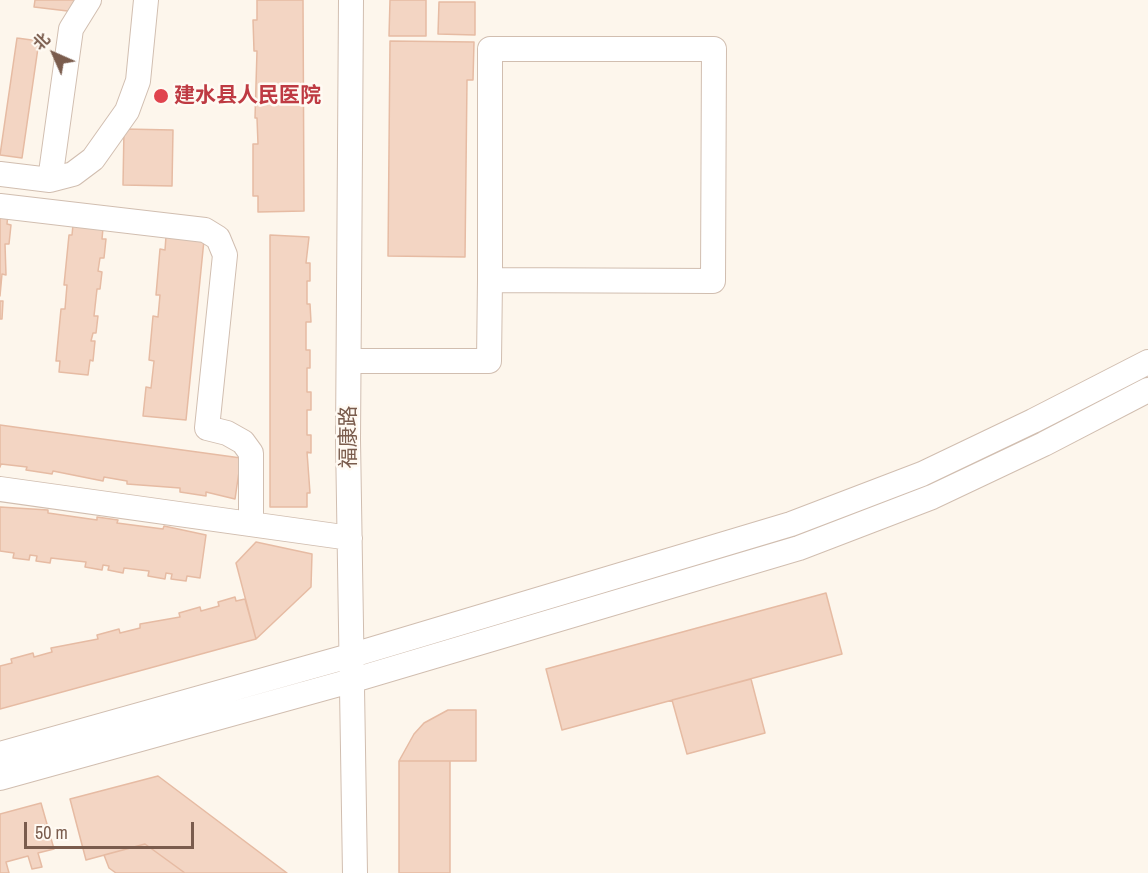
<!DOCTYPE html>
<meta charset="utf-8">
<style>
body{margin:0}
#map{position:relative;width:1148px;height:873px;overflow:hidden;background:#fdf6ec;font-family:"Archivo Narrow","Noto Sans SC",sans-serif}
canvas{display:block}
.north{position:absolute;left:24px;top:24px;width:60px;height:60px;-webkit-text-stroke:4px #fffaf3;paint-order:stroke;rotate:315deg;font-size:16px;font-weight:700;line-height:24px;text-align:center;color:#7a5c4d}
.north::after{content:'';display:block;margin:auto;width:21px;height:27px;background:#7a5c4d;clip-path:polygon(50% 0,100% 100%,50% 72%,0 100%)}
.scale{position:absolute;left:24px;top:822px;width:170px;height:27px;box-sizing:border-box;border:3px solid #7a5c4d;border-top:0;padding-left:8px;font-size:18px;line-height:21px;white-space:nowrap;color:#7a5c4d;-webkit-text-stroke:4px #fffaf3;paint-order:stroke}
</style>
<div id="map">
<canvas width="1148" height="873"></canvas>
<div class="north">北</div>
<div class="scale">50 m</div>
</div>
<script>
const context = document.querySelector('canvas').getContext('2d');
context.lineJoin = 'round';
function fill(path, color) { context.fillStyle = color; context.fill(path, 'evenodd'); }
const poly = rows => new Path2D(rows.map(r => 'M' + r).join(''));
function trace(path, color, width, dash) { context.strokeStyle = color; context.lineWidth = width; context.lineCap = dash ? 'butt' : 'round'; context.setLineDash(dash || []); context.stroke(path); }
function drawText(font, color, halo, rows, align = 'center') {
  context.font = font + ' "Archivo Narrow","Noto Sans SC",sans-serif'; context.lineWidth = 5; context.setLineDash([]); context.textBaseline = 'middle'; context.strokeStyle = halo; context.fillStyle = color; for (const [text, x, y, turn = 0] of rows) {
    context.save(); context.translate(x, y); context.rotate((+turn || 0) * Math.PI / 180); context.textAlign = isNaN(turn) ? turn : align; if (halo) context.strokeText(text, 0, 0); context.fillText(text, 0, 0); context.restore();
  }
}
const building = poly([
 [35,0,78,0,76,12,34,7,35,0],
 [257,0,303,0,304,211,258,212,258,196,253,196,253,144,258,144,257,118,255,118,257,51,254,51,253,20,257,20,257,0],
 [390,0,426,0,426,36,389,36,390,0],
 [439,2,475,2,475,35,438,34,439,2],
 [17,38,39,41,22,158,0,155,17,38],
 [390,41,474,42,473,80,467,80,465,257,388,256,390,41],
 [124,129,173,130,172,186,123,185,124,129],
 [0,213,8,213,7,224,11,225,9,244,5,244,6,275,2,274,0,296,0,213],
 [73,225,103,228,102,239,106,239,104,258,100,258,98,271,102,272,100,289,97,289,94,316,98,316,96,333,93,333,91,341,95,341,93,361,90,360,88,375,59,372,60,361,56,361,61,309,65,309,67,285,64,285,69,235,72,235,73,225],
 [270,235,309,237,306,263,310,263,310,281,307,281,307,304,310,304,311,322,306,322,306,350,310,350,310,368,307,368,307,392,311,392,311,410,307,410,307,435,311,435,311,453,307,452,310,493,307,493,307,507,270,507,270,235],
 [166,236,204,240,186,420,143,416,146,387,151,388,154,361,149,360,153,316,158,317,160,295,156,295,160,249,165,250,166,236],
 [0,301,3,301,2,319,0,319,0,301],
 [0,425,241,458,235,499,206,492,206,496,180,492,180,488,127,484,127,481,104,477,103,481,53,471,52,474,26,470,27,467,1,464,0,467,0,425],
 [0,507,48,510,48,513,97,520,97,517,118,520,117,523,163,529,164,526,206,535,200,578,187,576,186,581,171,579,172,574,166,573,165,579,148,576,149,571,124,568,123,573,108,570,109,566,103,565,102,570,85,567,86,562,51,558,50,563,36,561,37,556,30,555,29,560,13,558,14,553,0,551,0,507],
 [256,542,312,554,311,587,256,639,236,563,256,542],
 [826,593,842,654,562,730,546,669,826,593],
 [235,597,236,601,245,599,256,639,0,709,0,666,12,663,11,659,33,653,34,657,52,652,51,648,98,639,97,635,119,629,120,633,140,628,140,624,180,617,179,613,200,607,201,611,219,606,218,602,235,597],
 [751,679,765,733,687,754,672,700,751,679],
 [448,710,476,710,476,761,399,761,414,734,424,723,448,710],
 [399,761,450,761,450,873,399,873,399,761],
 [158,776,287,873,185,873,145,844,86,860,70,799,158,776],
 [41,803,54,849,38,853,42,867,32,869,28,856,6,862,9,873,0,873,0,814,41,803],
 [145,844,185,873,116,873,109,868,104,855,145,844]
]);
fill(building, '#f3d5c3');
trace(building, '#e6bba3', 1.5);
const minor = poly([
 [351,0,348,440,355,873],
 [0,174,50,180,73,174,93,159,127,111,138,81,146,0],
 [50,180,71,29,89,0],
 [0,206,205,230,218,238,225,255,207,428,227,433,243,442,251,453,251,524],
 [349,361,489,361,490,280,713,281,714,49,490,49,490,280],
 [0,489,350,538],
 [0,754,353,655,791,524,922,474,1033,421,1148,362],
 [0,778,354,680,799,548,932,497,1044,444,1148,390]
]);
trace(minor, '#d1beb0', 26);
trace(minor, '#fff', 24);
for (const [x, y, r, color] of [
 [161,96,8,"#e0444e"]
]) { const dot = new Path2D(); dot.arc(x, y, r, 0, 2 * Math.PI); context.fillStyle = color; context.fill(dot); trace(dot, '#fffaf3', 2); }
drawText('bold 21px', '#be3a42', '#fffaf3', [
 ["建水县人民医院",174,96]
], 'left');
drawText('21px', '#7a5c4d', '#fffaf3', [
 ["福康路",349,437,-90]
]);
</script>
